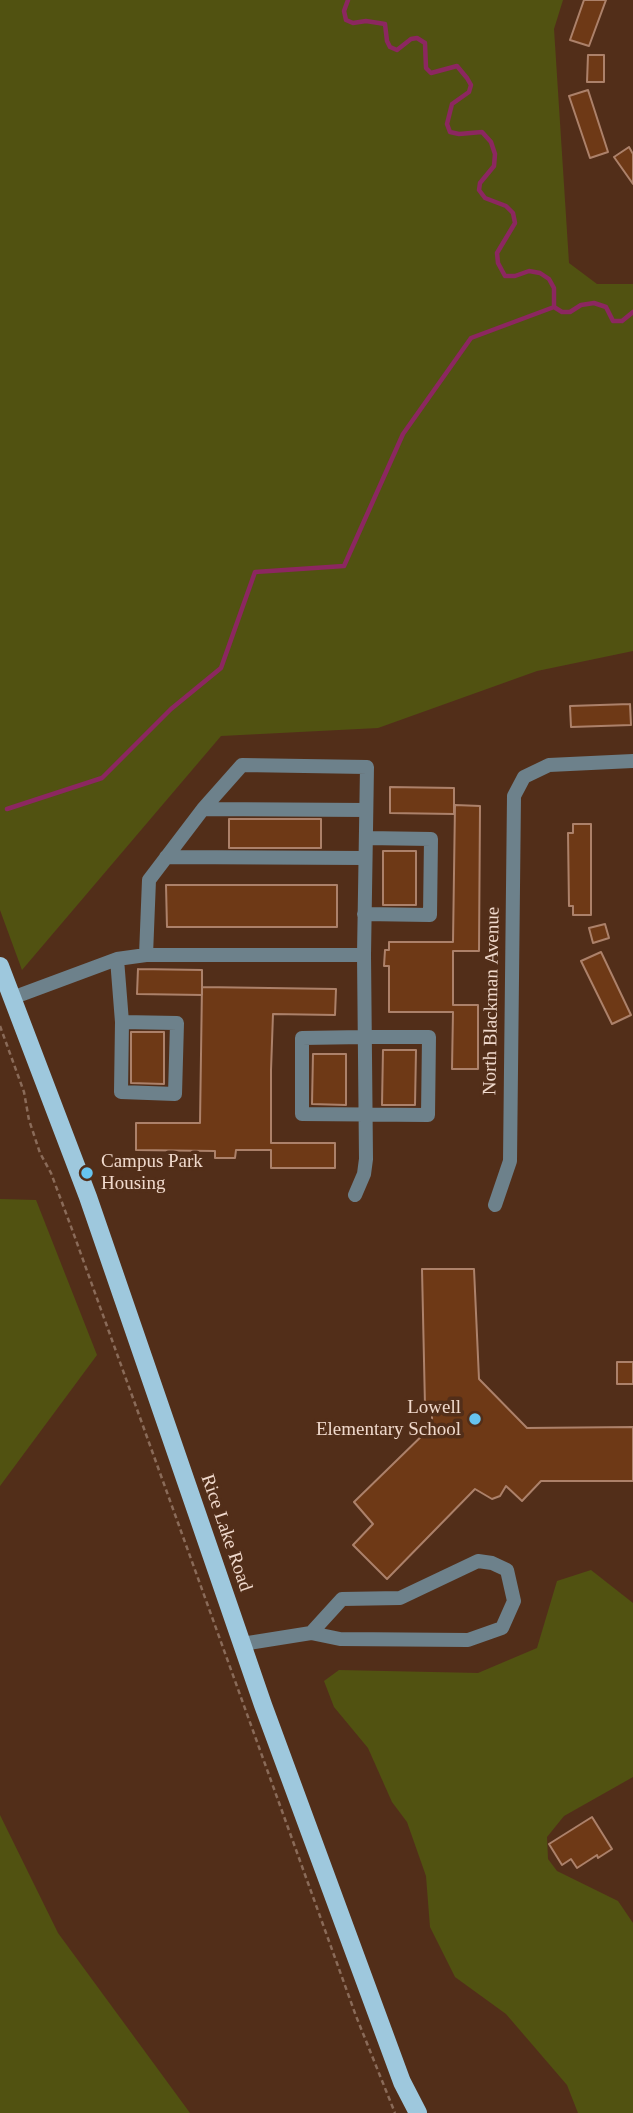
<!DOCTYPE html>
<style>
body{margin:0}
canvas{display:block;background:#522e19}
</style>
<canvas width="633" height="2113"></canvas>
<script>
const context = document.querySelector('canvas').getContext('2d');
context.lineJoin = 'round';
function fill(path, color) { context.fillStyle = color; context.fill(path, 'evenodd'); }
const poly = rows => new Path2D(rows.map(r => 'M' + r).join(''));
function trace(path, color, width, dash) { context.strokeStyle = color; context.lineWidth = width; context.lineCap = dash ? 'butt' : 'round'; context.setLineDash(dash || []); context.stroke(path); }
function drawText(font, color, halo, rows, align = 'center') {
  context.font = font + ' "Times New Roman",serif'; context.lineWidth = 7; context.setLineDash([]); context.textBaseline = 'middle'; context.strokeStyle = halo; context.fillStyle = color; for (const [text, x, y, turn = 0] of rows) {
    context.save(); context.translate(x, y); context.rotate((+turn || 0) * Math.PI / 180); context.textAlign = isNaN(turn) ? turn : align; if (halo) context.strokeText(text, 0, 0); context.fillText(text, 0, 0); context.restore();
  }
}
fill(poly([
 [0,0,563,0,554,29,569,263,597,284,633,284,633,651,537,671,378,728,221,736,22,970,0,910],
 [0,1199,36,1200,97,1355,0,1486],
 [591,1570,633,1603,633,1777,564,1816,547,1837,548,1859,557,1871,618,1901,633,1923,633,2113,578,2113,567,2085,506,2014,455,1977,430,1927,426,1876,407,1822,392,1802,368,1748,334,1707,324,1681,339,1670,478,1673,537,1648,557,1581],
 [0,1815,58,1933,190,2113,0,2113]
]), '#515211');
trace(poly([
 [348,0,344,11,346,20,353,23,366,21,385,24,387,41,390,47,397,50,411,39,417,38,425,43,426,68,431,73,457,66,467,78,471,85,469,92,452,104,447,124,450,132,459,134,482,132,491,142,495,154,494,166,480,183,479,190,485,198,506,206,513,213,515,223,497,253,498,263,505,276,515,276,529,271,540,273,549,279,554,288,554,307],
 [554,307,562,312,570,312,581,305,594,303,606,307,613,321,622,321,633,312],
 [7,809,102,778,171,709,221,668,255,572,344,566,403,434,471,338,554,307]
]), '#8c2760', 4.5);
const building = poly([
 [584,0,606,0,589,46,570,40,584,0],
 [588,55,604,55,604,82,587,82,588,55],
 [588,90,608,152,590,158,569,96,588,90],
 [629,147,633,154,633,184,614,157,629,147],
 [630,704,631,725,571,727,570,706,630,704],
 [390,787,454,788,454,814,390,813,390,787],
 [455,805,480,806,479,951,453,951,453,1005,478,1005,478,1069,452,1069,453,1012,389,1012,389,966,384,966,385,950,389,950,389,942,453,942,455,805],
 [229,819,321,819,321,848,229,848,229,819],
 [573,824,591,824,591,915,573,915,573,906,569,906,568,833,573,833,573,824],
 [383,851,416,851,416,905,383,905,383,851],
 [166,885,337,885,337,927,167,927,166,885],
 [605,924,609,938,593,943,589,928,605,924],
 [601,952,631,1015,612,1024,581,961,601,952],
 [138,969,202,970,202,995,137,994,138,969],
 [202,987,336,989,335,1015,273,1014,271,1070,271,1143,335,1143,335,1168,271,1168,271,1150,236,1150,235,1158,215,1158,215,1151,136,1150,136,1123,200,1123,202,987],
 [131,1032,164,1032,164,1084,131,1083,131,1032],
 [383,1050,416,1050,415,1105,382,1105,383,1050],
 [313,1054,346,1054,346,1105,312,1104,313,1054],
 [422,1269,474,1269,479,1379,527,1428,633,1427,633,1481,541,1481,522,1501,506,1486,500,1496,492,1499,475,1489,387,1579,353,1545,373,1524,354,1502,432,1426,432,1406,425,1406,422,1269],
 [617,1362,633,1362,633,1384,617,1384,617,1362],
 [592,1817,612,1849,598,1858,597,1855,577,1868,571,1859,562,1865,549,1844,592,1817]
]);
fill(building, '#6e3916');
trace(building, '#ac816a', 2);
trace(poly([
 [0,1026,24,1092,29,1120,40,1153,51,1173,73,1232,356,2016,395,2113]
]), '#8a6b59', 2.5, [5, 3.5]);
trace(poly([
 [203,809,366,810],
 [166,857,365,858],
 [364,914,430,915,431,839,366,838],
 [117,959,122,1022,177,1023,175,1094,121,1092,122,1022],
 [12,998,117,959,146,955,364,955,367,767,242,765,203,809,149,880,146,955],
 [364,1037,429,1037,428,1115,302,1114,302,1038,364,1037],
 [355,1195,364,1174,366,1159,364,955],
 [495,1205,510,1161,514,796,524,777,549,765,633,761],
 [242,1644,311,1633,340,1639,468,1640,502,1628,514,1601,507,1570,492,1563,478,1561,400,1598,342,1599,311,1633]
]), '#6d818b', 14);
trace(poly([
 [0,966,88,1197,263,1705,402,2082,418,2113]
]), '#9ec8dd', 18);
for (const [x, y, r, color] of [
 [87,1173,7,"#67c4ef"],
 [475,1419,7,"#67c4ef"]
]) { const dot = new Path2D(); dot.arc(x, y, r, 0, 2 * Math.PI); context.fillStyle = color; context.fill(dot); trace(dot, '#522e19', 2.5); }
drawText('19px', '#f0d9cc', '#522e19', [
 ["North Blackman Avenue",492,1001,-89],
 ["Rice Lake Road",226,1533,71]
]);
drawText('19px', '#f0d9cc', '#522e19', [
 ["Campus Park",101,1162],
 ["Housing",101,1184],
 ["Lowell",461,1408,"right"],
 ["Elementary School",461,1430,"right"]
], 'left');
</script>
